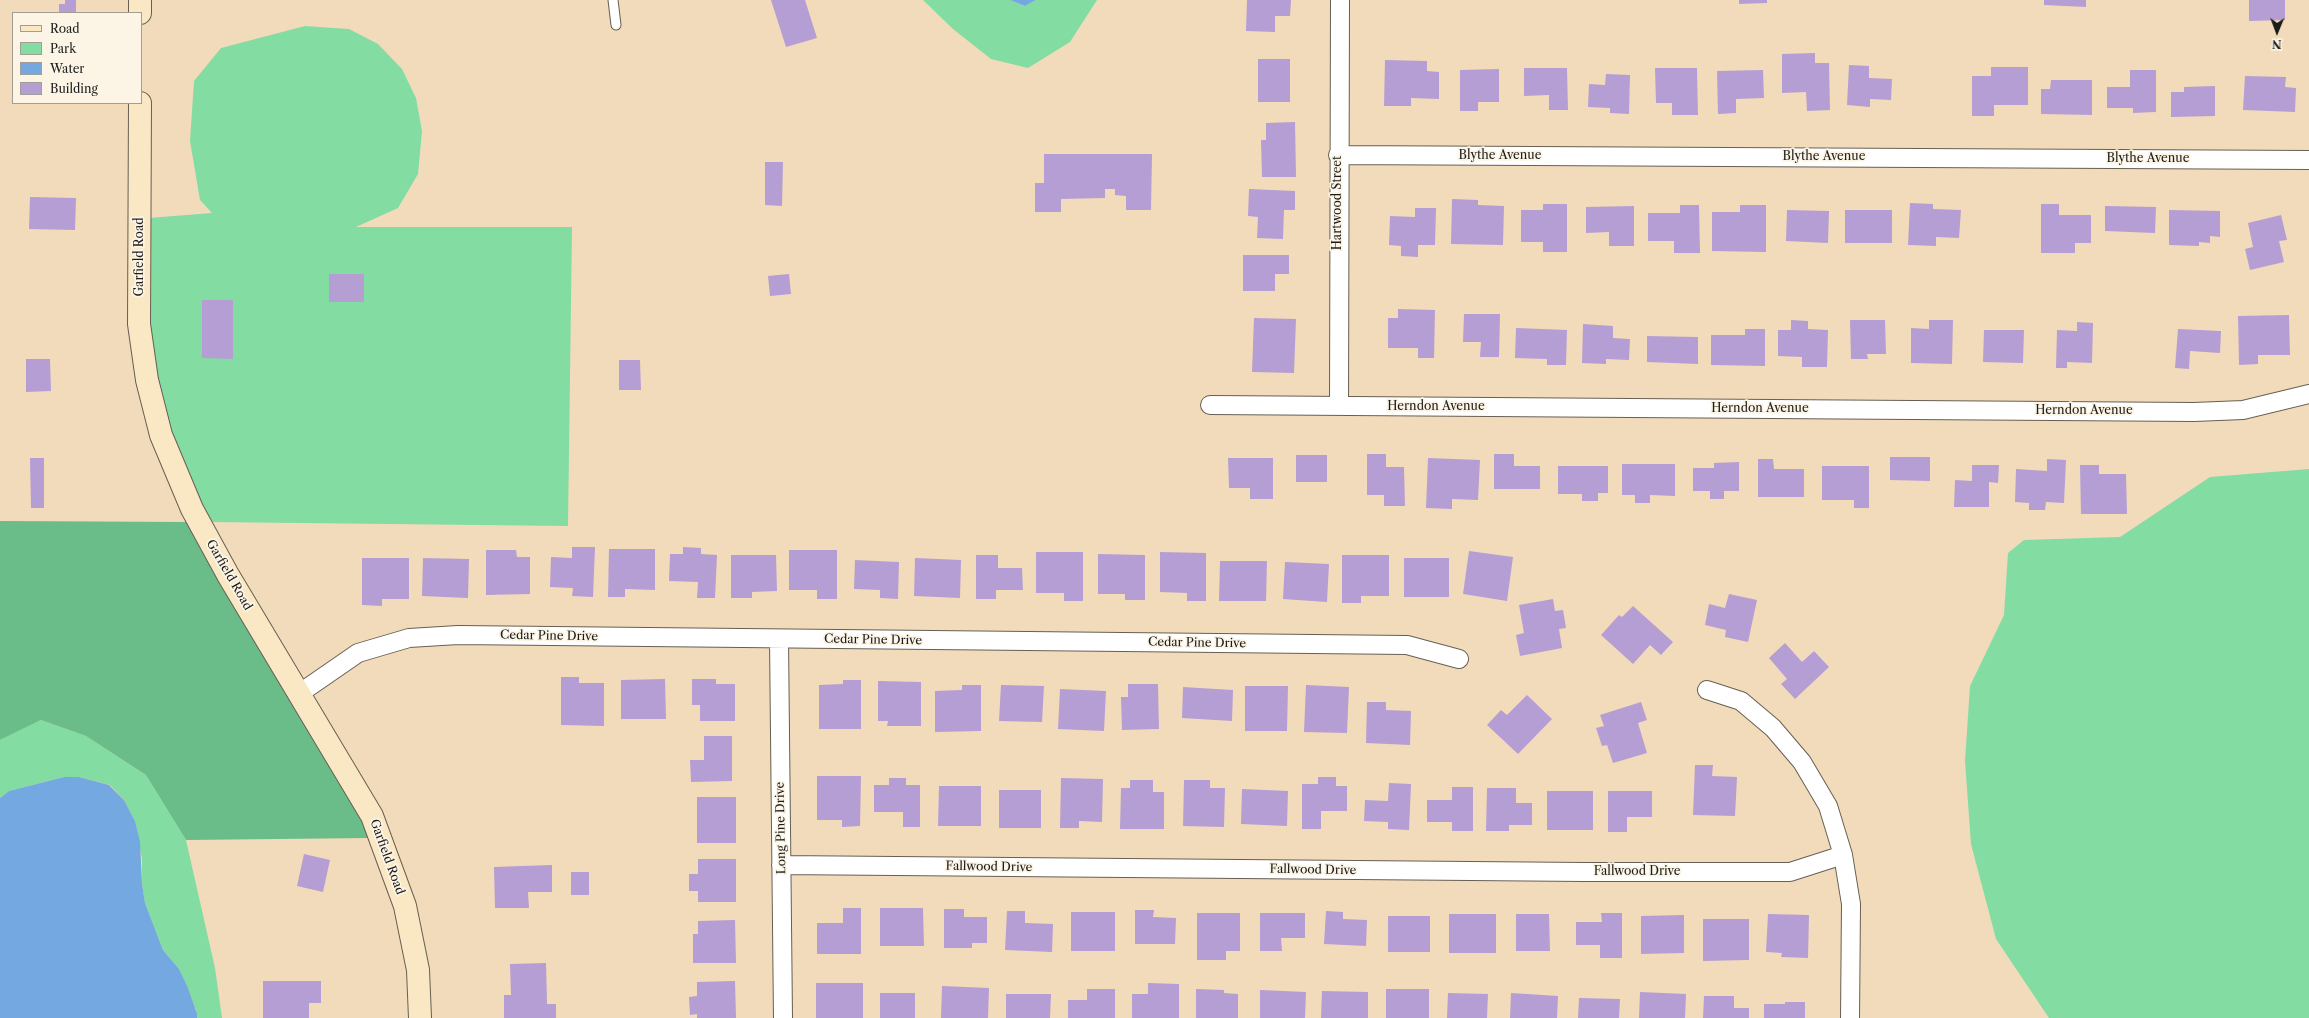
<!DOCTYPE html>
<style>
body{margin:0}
#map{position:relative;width:2309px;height:1018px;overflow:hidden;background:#f2dbbb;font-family:"Libre Caslon Text",serif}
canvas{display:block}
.legend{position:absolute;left:12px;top:12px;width:130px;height:92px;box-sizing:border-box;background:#fcf5e5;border:1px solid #a29e95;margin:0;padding:5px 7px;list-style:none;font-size:12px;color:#1c1c1c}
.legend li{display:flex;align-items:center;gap:8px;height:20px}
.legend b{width:20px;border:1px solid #a29e95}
.north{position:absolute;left:2257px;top:12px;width:40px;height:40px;-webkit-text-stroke:3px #fcf5e5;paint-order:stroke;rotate:181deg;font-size:11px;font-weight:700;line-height:16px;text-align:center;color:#1c1c1c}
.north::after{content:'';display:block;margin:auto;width:14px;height:18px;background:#1c1c1c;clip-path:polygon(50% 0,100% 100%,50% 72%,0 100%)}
</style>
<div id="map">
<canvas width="2309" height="1018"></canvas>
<ul class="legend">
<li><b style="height:5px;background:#fae7c3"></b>Road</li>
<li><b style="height:11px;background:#83dca2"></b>Park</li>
<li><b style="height:11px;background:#73a8e0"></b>Water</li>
<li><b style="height:11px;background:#b59ed3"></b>Building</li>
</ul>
<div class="north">N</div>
</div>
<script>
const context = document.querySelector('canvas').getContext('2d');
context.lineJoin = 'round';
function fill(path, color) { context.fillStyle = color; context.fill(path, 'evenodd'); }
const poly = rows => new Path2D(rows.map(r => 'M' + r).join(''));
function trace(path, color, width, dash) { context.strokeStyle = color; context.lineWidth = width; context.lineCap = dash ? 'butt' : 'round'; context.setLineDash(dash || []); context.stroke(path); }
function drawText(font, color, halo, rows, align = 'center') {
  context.font = font + ' "Libre Caslon Text",serif'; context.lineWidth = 3.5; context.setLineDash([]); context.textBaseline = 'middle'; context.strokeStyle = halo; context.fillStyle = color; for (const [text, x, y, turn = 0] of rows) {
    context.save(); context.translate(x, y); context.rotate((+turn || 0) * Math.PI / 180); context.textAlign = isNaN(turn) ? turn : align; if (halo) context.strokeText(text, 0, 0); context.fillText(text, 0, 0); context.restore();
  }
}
fill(poly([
 [923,0,1010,0,1025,6,1036,0,1097,0,1070,42,1028,68,991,59,953,29],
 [305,26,349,29,378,44,402,69,416,98,422,131,418,174,398,208,356,227,572,227,568,526,210,522,200,504,170,431,156,378,149,323,149,218,212,213,200,200,190,141,194,81,221,48],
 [2309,469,2309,1018,2049,1018,1996,939,1971,844,1965,761,1970,686,2004,615,2008,553,2024,540,2120,537,2210,477],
 [41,720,86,736,146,775,186,840,215,968,222,1018,197,1018,197,1012,179,969,163,950,145,903,142,884,142,859,135,821,124,800,110,785,79,777,64,777,9,791,0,798,0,740]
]), '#83dca2');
fill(poly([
 [0,521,188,522,364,821,370,838,186,840,146,775,86,736,41,720,0,740]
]), '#6abc88');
fill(poly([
 [1010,0,1036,0,1025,6],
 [64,777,79,777,109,785,124,800,135,821,140,842,142,884,145,903,163,950,179,969,187,986,197,1013,197,1018,0,1018,0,798,9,791]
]), '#73a8e0');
fill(poly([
 [65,0,76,0,76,13,59,13,59,4,65,4],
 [771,0,805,0,817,38,786,47],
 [1247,0,1291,0,1290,16,1275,16,1275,32,1246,31],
 [1739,0,1767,0,1767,3,1739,4],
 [2044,0,2086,0,2086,7,2044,5],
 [2249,0,2285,0,2285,20,2249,21],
 [1815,53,1815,63,1829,63,1830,110,1807,111,1806,92,1782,93,1782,54],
 [1258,59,1290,59,1290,102,1258,102],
 [1385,60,1427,61,1427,71,1439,72,1439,99,1411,98,1411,106,1384,106],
 [1849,65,1869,66,1869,78,1892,79,1891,100,1870,99,1870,107,1847,105],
 [1991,67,2028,67,2028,105,1994,105,1994,116,1972,116,1972,76,1991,76],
 [1524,68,1567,68,1568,110,1549,110,1549,95,1524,96],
 [1655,68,1697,68,1698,115,1672,115,1672,103,1656,103],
 [1499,69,1499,102,1478,102,1478,111,1460,111,1460,70],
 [1763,70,1764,98,1736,99,1736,113,1718,114,1717,71],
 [2130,70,2156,70,2156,112,2133,113,2133,108,2107,108,2107,87,2130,87],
 [1606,74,1630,75,1629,114,1610,113,1610,108,1588,107,1589,84,1605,85],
 [2245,76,2286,77,2285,87,2296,88,2295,112,2243,110],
 [2051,80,2092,80,2092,115,2041,114,2041,89,2050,89],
 [2215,86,2215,116,2171,117,2171,92,2184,92,2184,87],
 [1295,122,1296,177,1262,177,1261,140,1266,140,1266,123],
 [1044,154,1152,154,1151,210,1126,210,1126,196,1115,195,1115,189,1105,189,1105,198,1061,199,1061,212,1035,212,1035,183,1044,183],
 [765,162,783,162,782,206,765,205],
 [1249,189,1295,191,1295,210,1284,210,1283,239,1257,238,1258,217,1248,216],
 [30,197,76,198,75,230,29,229],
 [1452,199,1478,200,1478,205,1504,206,1503,245,1451,244],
 [1910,203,1933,204,1933,209,1961,210,1959,238,1936,237,1936,246,1908,245],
 [1543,204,1567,204,1567,252,1543,252,1543,242,1521,242,1521,210,1543,210],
 [2041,204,2059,204,2059,215,2091,215,2091,243,2075,243,2075,253,2041,253],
 [1680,205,1699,205,1700,253,1674,253,1674,241,1648,241,1648,213,1680,213],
 [1740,205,1766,205,1766,252,1712,251,1712,212,1740,212],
 [1634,206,1634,246,1609,246,1609,232,1586,233,1586,207],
 [2105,206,2156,207,2155,233,2105,231],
 [1415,208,1436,208,1435,245,1418,245,1418,257,1401,256,1401,246,1389,245,1390,216,1415,217],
 [1787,210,1829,211,1828,243,1786,241],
 [1845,210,1892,210,1892,243,1845,243],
 [2169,210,2220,211,2220,237,2210,236,2210,243,2199,242,2199,246,2169,245],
 [2281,215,2287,240,2279,241,2284,262,2250,270,2245,249,2253,247,2248,223],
 [1243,255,1289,255,1289,274,1275,274,1275,291,1243,291],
 [329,274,364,274,364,302,329,302],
 [789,274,791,294,770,296,768,276],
 [202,300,233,300,233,359,202,358],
 [1398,309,1435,310,1434,358,1418,358,1418,348,1388,348,1388,318,1398,318],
 [1464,314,1500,314,1499,357,1480,357,1481,342,1463,342],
 [2289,315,2290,355,2258,355,2258,364,2239,365,2238,316],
 [1254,318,1296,319,1294,373,1252,372],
 [1791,320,1808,321,1808,329,1828,330,1827,367,1802,367,1802,357,1778,356,1778,330,1791,330],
 [1850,320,1885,320,1886,354,1867,354,1868,359,1851,359],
 [1929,320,1953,320,1952,364,1911,363,1911,328,1929,329],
 [2077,322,2093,323,2092,363,2067,362,2067,368,2056,368,2057,330,2077,331],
 [1583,324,1613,326,1613,338,1630,339,1629,360,1606,359,1606,364,1582,363],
 [1516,328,1567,330,1566,365,1547,365,1547,359,1515,358],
 [1745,329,1765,329,1765,366,1711,365,1711,335,1745,335],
 [2178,329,2221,331,2220,353,2190,351,2189,369,2175,368],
 [1984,330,2024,330,2023,363,1983,362],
 [1647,336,1698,337,1698,364,1647,362],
 [26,359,50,359,51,391,26,392],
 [619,360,640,360,641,390,619,390],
 [1367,454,1386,454,1386,467,1404,467,1405,506,1384,506,1384,495,1367,495],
 [1494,454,1514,454,1514,466,1540,466,1540,489,1494,489],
 [1296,455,1327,455,1327,482,1296,482],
 [1890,457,1930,457,1930,481,1890,480],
 [30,458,44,458,44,508,31,508],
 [1228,458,1273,458,1273,499,1250,499,1250,488,1229,488],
 [1428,458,1480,460,1478,500,1452,499,1452,509,1426,508],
 [1758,459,1773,459,1774,469,1804,469,1804,497,1758,497],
 [2047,459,2066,460,2064,503,2046,502,2045,510,2029,510,2029,503,2015,502,2016,469,2047,471],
 [1739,462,1739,491,1724,491,1724,499,1710,499,1710,491,1693,491,1693,468,1714,468,1714,463],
 [1622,464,1675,464,1675,496,1650,495,1650,503,1635,503,1635,495,1622,495],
 [1972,465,1999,465,1998,483,1989,482,1989,507,1954,507,1955,480,1972,481],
 [2080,465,2099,465,2099,474,2126,474,2127,514,2081,514],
 [1558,466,1608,466,1608,493,1598,493,1598,501,1582,501,1582,494,1558,494],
 [1822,466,1869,466,1869,508,1854,508,1854,500,1822,500],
 [572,547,595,547,593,597,572,596,573,588,550,587,551,557,572,558],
 [683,547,701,548,701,554,717,555,715,598,697,598,698,582,669,581,670,554,683,554],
 [609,549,655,549,655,590,625,589,625,597,608,597],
 [486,550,516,550,517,557,530,557,530,594,486,595],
 [789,550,837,550,837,599,817,599,817,590,789,590],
 [1469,551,1513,557,1507,601,1463,594],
 [1036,552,1083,552,1083,601,1064,601,1064,593,1036,593],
 [1160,552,1206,553,1206,601,1187,601,1187,593,1160,592],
 [1098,554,1145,555,1145,600,1125,600,1125,594,1098,594],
 [731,555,776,555,777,591,752,592,752,598,731,598],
 [976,555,998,555,998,568,1022,568,1023,590,996,590,996,599,976,599],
 [1342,555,1389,555,1389,596,1361,596,1361,603,1342,603],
 [362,558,409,558,409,599,382,599,382,606,362,605],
 [423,558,469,559,468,598,422,596],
 [915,558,961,560,960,598,914,596],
 [1404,558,1449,558,1449,597,1404,597],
 [855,560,899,562,898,599,880,598,880,590,854,589],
 [1220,561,1267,561,1266,601,1219,601],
 [1285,562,1329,564,1327,602,1283,599],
 [1729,594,1757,600,1748,642,1725,637,1726,630,1705,625,1709,604,1725,608],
 [1553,599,1555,611,1563,610,1566,628,1559,629,1562,648,1520,656,1516,635,1524,633,1519,605],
 [1633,606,1673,642,1661,655,1650,645,1633,664,1601,635,1619,615,1622,617],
 [1785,643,1802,662,1814,651,1829,667,1795,699,1781,684,1787,679,1769,658],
 [561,677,579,677,579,683,604,683,604,726,561,725],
 [665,679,666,719,621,719,621,680],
 [692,679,716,679,716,684,735,684,735,721,700,721,700,705,692,705],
 [843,680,861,680,861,729,819,729,819,685,843,684],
 [878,681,921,682,921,726,887,726,888,721,878,721],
 [1128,684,1158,684,1159,729,1122,730,1121,697,1128,697],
 [962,685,981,685,981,731,935,732,935,691,962,690],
 [1001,685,1044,686,1042,722,999,721],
 [1306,685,1349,687,1347,733,1304,732],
 [1245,686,1288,686,1287,731,1245,731],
 [1183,687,1233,690,1232,721,1182,718],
 [1060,689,1106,691,1104,731,1058,729],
 [1527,695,1552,719,1518,754,1487,725,1501,710,1507,715],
 [1367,702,1386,702,1386,710,1411,711,1410,745,1366,743],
 [1641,702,1647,720,1638,723,1647,753,1613,763,1607,745,1602,746,1596,728,1604,726,1600,715],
 [704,736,732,736,732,781,691,782,690,760,704,760],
 [1695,765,1713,765,1712,776,1737,777,1735,816,1693,815],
 [817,776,861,776,860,826,842,827,842,820,817,820],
 [1318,777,1336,777,1336,786,1347,786,1347,811,1321,811,1321,829,1302,829,1302,784,1318,784],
 [889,778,906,778,906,785,920,785,920,827,903,827,903,812,874,812,874,785,889,785],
 [1061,778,1103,779,1102,822,1079,821,1079,828,1060,828],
 [1130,780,1153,780,1153,792,1164,792,1164,829,1120,829,1121,788,1130,788],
 [1184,780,1210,780,1210,788,1225,788,1224,827,1183,826],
 [1389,783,1411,784,1409,830,1388,829,1388,822,1364,821,1365,800,1388,801],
 [939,786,981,786,981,826,938,826],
 [1452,787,1473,787,1473,831,1452,831,1452,822,1427,822,1427,800,1452,800],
 [1487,788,1516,788,1516,803,1532,803,1532,825,1509,825,1509,831,1486,831],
 [1242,789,1288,791,1287,826,1241,824],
 [999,790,1041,790,1041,828,999,828],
 [1547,791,1593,791,1593,830,1547,830],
 [1608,791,1652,791,1652,817,1627,817,1627,832,1608,832],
 [697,797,736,797,736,843,697,843],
 [304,854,330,860,323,892,297,886],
 [698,859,736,859,736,902,698,902,698,891,689,891,689,874,698,874],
 [552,865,552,892,528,892,529,908,495,908,494,867],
 [571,872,589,872,589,895,571,895],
 [843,908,861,908,861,954,817,954,817,923,843,923],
 [880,908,923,908,924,946,880,946],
 [944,909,964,909,964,917,987,917,987,943,972,943,972,948,944,948],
 [1135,910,1154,910,1153,917,1176,918,1175,944,1135,944],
 [1007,911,1025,911,1025,923,1053,924,1052,952,1005,950],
 [1326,911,1343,912,1343,919,1367,920,1366,946,1324,944],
 [1071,912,1115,912,1115,951,1071,951],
 [1197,913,1240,913,1240,951,1226,951,1226,960,1197,960],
 [1260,913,1305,913,1305,938,1281,938,1282,951,1260,951],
 [1601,913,1622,913,1622,958,1600,958,1600,945,1576,945,1576,922,1602,922],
 [1449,914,1496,914,1496,953,1449,953],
 [1516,914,1549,914,1550,951,1516,951],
 [1768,914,1809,915,1808,958,1781,957,1782,953,1766,952],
 [1684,915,1684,953,1641,954,1641,916],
 [1388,916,1430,916,1430,952,1388,952],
 [1703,919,1749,919,1749,960,1703,961],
 [735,920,736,963,693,963,693,934,698,934,698,921],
 [546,963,547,1004,556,1004,556,1018,504,1018,504,995,511,995,510,964],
 [263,981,321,981,321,1003,309,1003,309,1018,263,1018],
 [735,981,736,1018,697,1018,697,1014,690,1015,689,997,697,996,697,982],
 [816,983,863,983,863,1018,816,1018],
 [1148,983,1179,984,1179,1018,1132,1018,1132,994,1148,994],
 [942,986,989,988,988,1018,941,1018],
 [1087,989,1115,989,1115,1018,1068,1018,1068,1000,1087,1000],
 [1196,989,1224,990,1224,993,1238,994,1238,1018,1196,1018],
 [1386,989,1429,989,1429,1018,1386,1018],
 [1260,990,1306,992,1305,1018,1260,1018],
 [1322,991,1368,992,1368,1018,1321,1018],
 [1640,992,1686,994,1685,1018,1639,1018],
 [880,993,915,993,915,1018,880,1018],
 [1448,993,1488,994,1487,1018,1447,1018],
 [1511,993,1558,996,1557,1018,1510,1018],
 [1006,994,1051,994,1050,1018,1006,1018],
 [1704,996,1734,996,1734,1008,1749,1008,1749,1018,1703,1018],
 [1579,998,1620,999,1619,1018,1578,1018],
 [1785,1002,1805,1002,1805,1018,1764,1018,1764,1004,1785,1004]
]), '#b59ed3');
const lane = poly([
 [613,0,616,25]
]);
const street = poly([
 [1338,155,2309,160],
 [1210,405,2194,412,2243,410,2309,394],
 [1339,406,1340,0],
 [779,639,783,1018],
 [1707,690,1741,701,1773,728,1802,762,1828,806,1843,855,1851,904,1850,1018],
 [300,693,358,653,409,638,458,635,1407,645,1459,659],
 [781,865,1585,872,1790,872,1843,855]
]);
const secondary = poly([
 [140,13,140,0],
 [140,103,139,324,147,380,161,435,192,509,228,575,372,816,405,906,418,970,420,1018]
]);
trace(lane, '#675f54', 11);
trace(street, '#675f54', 20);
trace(secondary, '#675f54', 24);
trace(lane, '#fff', 9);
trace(street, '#fff', 18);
trace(secondary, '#fae7c3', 22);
drawText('12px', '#1c1c1c', '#fcf5e5', [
 ["Blythe Avenue",1500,156],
 ["Blythe Avenue",1824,157],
 ["Blythe Avenue",2148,159],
 ["Hartwood Street",1338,203,-90],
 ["Garfield Road",140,257,-90],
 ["Herndon Avenue",1436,407],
 ["Herndon Avenue",1760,409],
 ["Herndon Avenue",2084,411],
 ["Garfield Road",229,575,60],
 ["Cedar Pine Drive",549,636,1],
 ["Cedar Pine Drive",873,640,1],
 ["Cedar Pine Drive",1197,643,1],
 ["Long Pine Drive",781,828,-91],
 ["Garfield Road",387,857,70],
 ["Fallwood Drive",989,867,1],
 ["Fallwood Drive",1313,870,1],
 ["Fallwood Drive",1637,872]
]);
</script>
